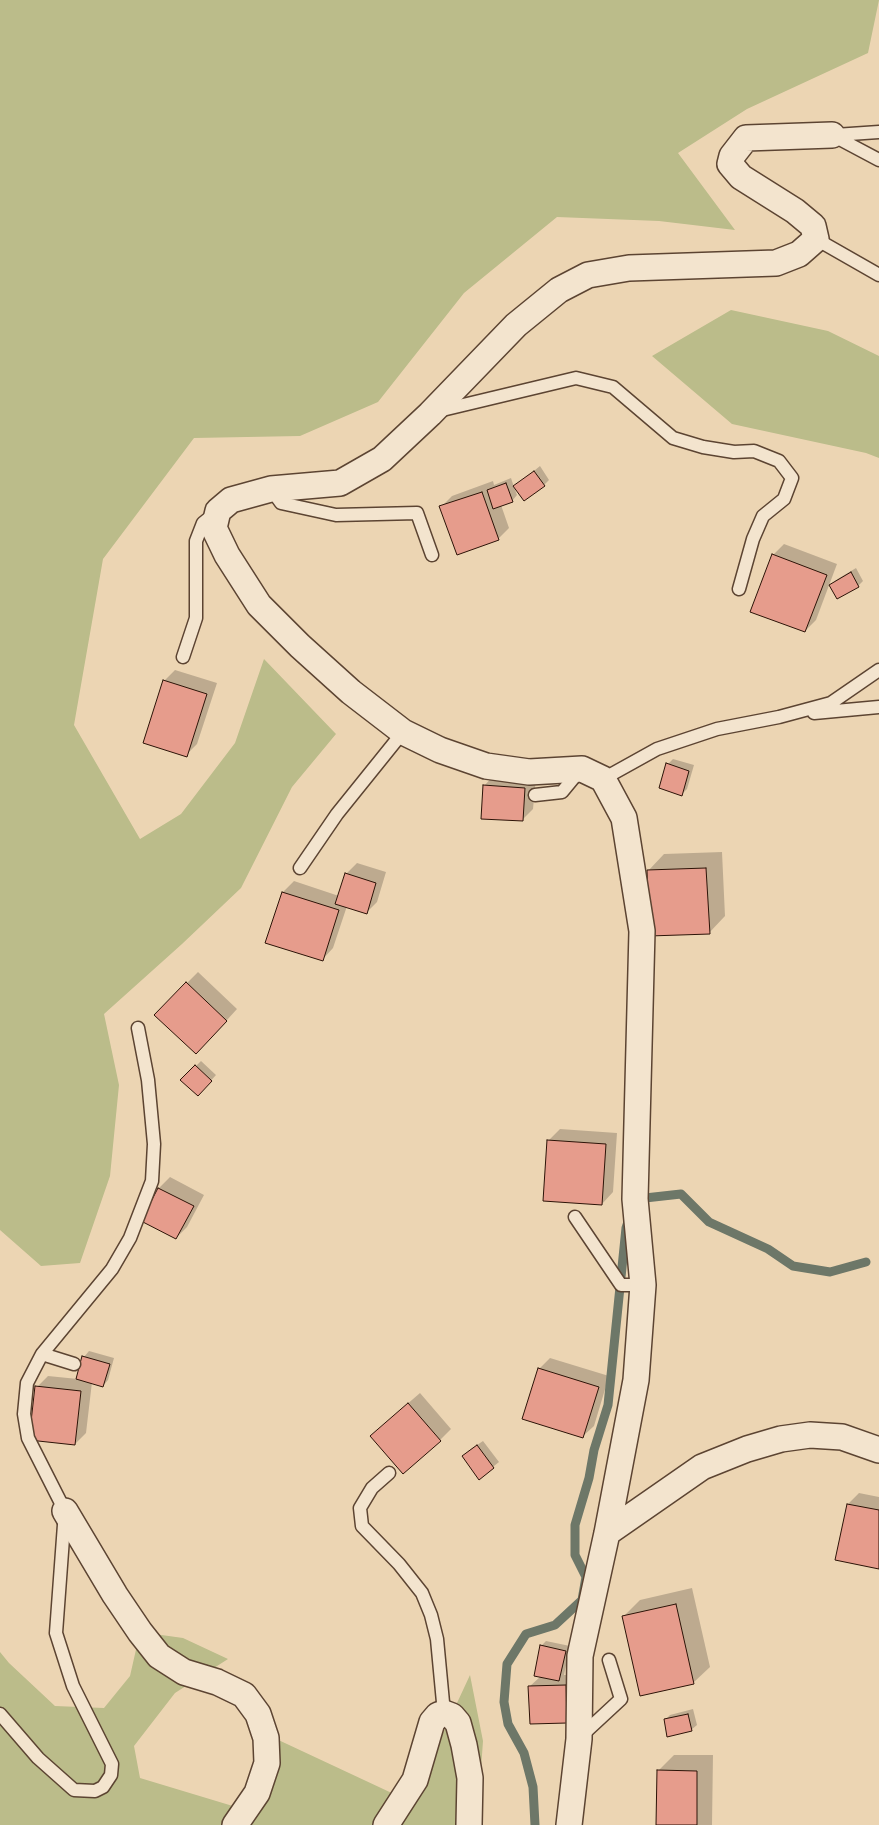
<!DOCTYPE html>
<style>
body{margin:0}
canvas{display:block;background:#ecd5b3}
</style>
<canvas width="879" height="1825"></canvas>
<script>
const context = document.querySelector('canvas').getContext('2d');
context.lineJoin = 'round';
function fill(path, color) { context.fillStyle = color; context.fill(path, 'evenodd'); }
const poly = rows => new Path2D(rows.map(r => 'M' + r).join(''));
function trace(path, color, width, dash) { context.strokeStyle = color; context.lineWidth = width; context.lineCap = dash ? 'butt' : 'round'; context.setLineDash(dash || []); context.stroke(path); }
fill(poly([
 [0,0,879,0,868,53,747,109,678,153,735,230,659,221,557,217,464,293,378,402,300,436,194,438,103,559,74,725,140,839,181,814,235,743,264,659,336,734,292,787,241,888,182,944,104,1014,119,1085,110,1176,80,1263,41,1266,0,1230],
 [731,310,828,331,879,356,879,458,866,453,732,424,652,356],
 [140,1632,183,1638,228,1659,175,1693,134,1746,140,1778,246,1810,272,1737,411,1802,470,1675,483,1741,477,1825,0,1825,0,1652,9,1663,55,1706,104,1708,130,1676]
]), '#bbbc8a');
fill(poly([
 [540,466,549,480,544,485,514,487,517,495,512,501,501,505,509,528,498,539,441,507,452,496,493,481,494,485,511,478,514,487],
 [784,544,837,564,816,620,805,631,773,555],
 [856,568,863,581,858,586,830,585,836,580],
 [175,670,217,683,197,744,186,755,164,681],
 [673,759,694,765,687,789,682,794,668,764],
 [495,774,536,777,533,809,522,820,484,786],
 [722,852,725,916,709,933,648,871,664,854],
 [357,863,386,872,377,902,366,913,347,906,333,948,322,960,267,942,283,892,294,881,339,896,346,874],
 [198,972,237,1009,207,1042,187,983],
 [201,1061,216,1075,198,1095,182,1080],
 [560,1129,617,1133,613,1192,602,1204,549,1140],
 [170,1177,204,1195,187,1227,176,1238,142,1220,159,1188],
 [89,1351,114,1358,108,1380,103,1386,92,1382,86,1433,75,1444,37,1387,48,1376,78,1379,84,1357],
 [550,1358,609,1376,594,1426,582,1437,539,1369],
 [420,1393,451,1429,440,1440,383,1425],
 [483,1441,499,1462,479,1478,468,1451],
 [859,1493,879,1497,879,1568,837,1559,848,1504],
 [692,1588,710,1667,693,1683,623,1617,640,1600],
 [546,1641,570,1646,564,1675,577,1675,567,1721,529,1687,541,1676,541,1646],
 [693,1709,697,1725,691,1730,665,1720,670,1715],
 [674,1755,713,1755,712,1825,657,1825,658,1771]
]), '#0003');
trace(poly([
 [636,1199,681,1194,709,1222,768,1249,793,1266,830,1272,866,1262],
 [535,1825,533,1787,524,1753,508,1724,504,1702,507,1664,526,1634,555,1625,582,1600,586,1577,575,1555,575,1525,589,1478,594,1450,608,1405,626,1228,628,1222]
]), '#6d7768', 9);
const building = poly([
 [534,471,545,486,524,501,513,486,534,471],
 [506,483,513,502,493,509,487,490,506,483],
 [482,492,499,540,457,555,439,506,482,492],
 [772,554,827,575,805,632,750,612,772,554],
 [851,572,859,587,837,599,829,585,851,572],
 [163,680,207,694,187,757,143,743,163,680],
 [666,763,689,771,682,796,659,788,666,763],
 [483,785,525,788,523,821,481,819,483,785],
 [706,868,710,934,649,936,647,870,706,868],
 [345,873,376,883,367,914,335,904,345,873],
 [282,892,339,910,323,961,265,943,282,892],
 [186,982,227,1021,196,1054,154,1015,186,982],
 [195,1065,212,1081,198,1096,180,1080,195,1065],
 [547,1140,606,1144,602,1205,543,1201,547,1140],
 [158,1188,194,1206,176,1239,141,1221,158,1188],
 [82,1356,110,1364,103,1387,76,1379,82,1356],
 [538,1368,599,1387,583,1438,522,1419,538,1368],
 [35,1386,81,1391,75,1445,29,1440,35,1386],
 [408,1403,441,1441,403,1474,370,1436,408,1403],
 [477,1445,494,1468,479,1480,462,1456,477,1445],
 [847,1504,879,1510,879,1569,835,1560,847,1504],
 [676,1604,694,1684,640,1696,622,1616,676,1604],
 [540,1645,566,1651,559,1681,534,1676,540,1645],
 [566,1685,567,1723,530,1724,528,1686,566,1685],
 [688,1714,692,1731,667,1737,664,1719,688,1714],
 [657,1770,697,1771,697,1825,656,1825,657,1770]
]);
fill(building, '#e69c8c');
trace(building, '#2c1307', 1);
const lane = poly([
 [832,135,879,160],
 [835,135,879,132],
 [816,239,879,275],
 [438,411,576,378,613,387,673,438,703,447,734,452,754,451,779,461,792,478,784,499,763,516,753,539,739,589],
 [271,489,281,503,336,515,417,513,432,555],
 [183,657,196,618,196,541,203,523,213,515],
 [814,713,879,707],
 [603,779,657,749,717,729,779,717,831,703,879,670],
 [535,795,562,792,581,769],
 [300,868,337,814,403,732],
 [575,1217,621,1285,643,1285],
 [42,1354,74,1364],
 [389,1473,372,1488,360,1508,362,1526,399,1564,422,1593,431,1615,437,1639,444,1713],
 [0,1714,38,1758,74,1790,95,1791,103,1787,111,1775,112,1764,73,1686,56,1633,65,1511,28,1438,24,1414,27,1383,42,1354,112,1269,130,1238,152,1181,154,1144,148,1080,138,1028],
 [580,1737,621,1699,609,1660]
]);
const street = poly([
 [65,1511,115,1595,140,1632,159,1656,184,1672,217,1682,244,1695,258,1714,266,1738,267,1763,257,1793,235,1825],
 [607,1533,702,1467,747,1449,781,1439,810,1435,842,1437,879,1450],
 [386,1825,415,1780,432,1722,438,1715,444,1713,452,1716,458,1723,464,1745,470,1778,469,1825],
 [569,1825,579,1739,580,1656,607,1533,636,1380,643,1285,635,1199,642,931,624,818,603,779,582,769,529,772,486,766,440,750,403,732,351,692,300,646,259,605,227,555,214,528,218,511,231,500,271,489,340,483,382,459,430,414,516,325,559,290,588,275,629,268,776,263,799,254,816,239,813,226,795,211,741,177,730,164,732,156,746,138,832,135]
]);
trace(lane, '#5c4432', 15);
trace(street, '#5c4432', 28);
trace(lane, '#f3e4ce', 12);
trace(street, '#f3e4ce', 25);
</script>
